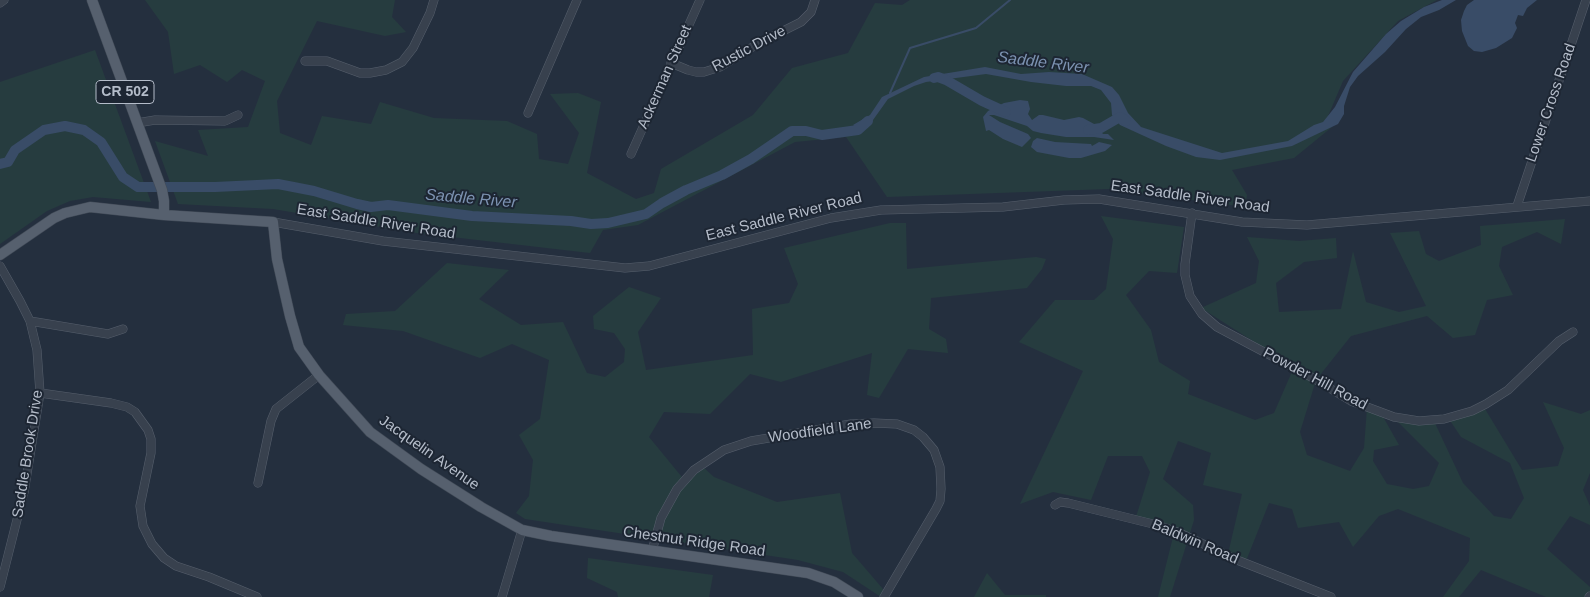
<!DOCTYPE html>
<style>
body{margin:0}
canvas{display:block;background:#242f3e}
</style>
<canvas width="1590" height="597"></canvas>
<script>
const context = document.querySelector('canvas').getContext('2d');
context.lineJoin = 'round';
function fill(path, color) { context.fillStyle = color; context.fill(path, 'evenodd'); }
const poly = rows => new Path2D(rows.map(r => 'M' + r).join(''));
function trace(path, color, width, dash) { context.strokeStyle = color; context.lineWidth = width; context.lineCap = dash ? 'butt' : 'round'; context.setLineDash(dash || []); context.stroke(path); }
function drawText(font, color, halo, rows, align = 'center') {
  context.font = font + ' Helvetica,sans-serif'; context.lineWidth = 4; context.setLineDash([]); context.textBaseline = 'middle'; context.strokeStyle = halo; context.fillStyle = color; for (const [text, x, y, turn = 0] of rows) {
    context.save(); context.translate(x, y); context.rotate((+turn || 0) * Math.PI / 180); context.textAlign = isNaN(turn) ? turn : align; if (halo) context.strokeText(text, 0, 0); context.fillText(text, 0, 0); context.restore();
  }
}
fill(poly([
 [145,0,395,0,392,17,406,32,385,36,317,21,277,101,280,133,311,145,322,116,371,124,380,102,434,118,507,121,537,134,539,159,568,164,579,133,550,94,578,93,601,102,587,173,636,199,654,193,661,169,753,115,792,68,848,53,875,3,902,5,910,0,1437,0,1398,21,1343,81,1325,123,1332,127,1294,158,1232,170,1247,195,1245,207,1108,189,887,197,846,137,795,142,638,225,603,230,590,253,417,233,273,209,178,204,155,141,208,156,198,130,248,127,265,81,242,70,227,82,200,65,174,74,168,32],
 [95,50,151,202,93,197,70,201,47,211,0,244,0,82],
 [1101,216,1184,227,1177,273,1149,271,1126,295,1151,330,1159,362,1190,381,1188,394,1255,420,1274,413,1294,367,1201,308,1256,283,1259,261,1247,237,1299,241,1336,238,1337,258,1304,262,1276,283,1279,312,1341,309,1353,251,1366,302,1399,312,1426,306,1390,233,1419,231,1426,254,1439,261,1481,245,1480,226,1565,219,1561,244,1537,232,1502,247,1499,266,1513,295,1487,300,1475,335,1453,338,1427,316,1351,336,1316,380,1300,432,1307,455,1350,471,1364,448,1367,408,1382,415,1399,445,1374,450,1373,461,1387,484,1413,489,1429,486,1439,463,1394,418,1434,421,1463,483,1494,516,1511,519,1524,498,1510,463,1461,437,1449,419,1485,409,1522,470,1558,466,1564,448,1543,402,1581,414,1590,410,1590,473,1583,490,1590,506,1590,525,1570,516,1547,549,1590,587,1590,597,1546,597,1481,570,1459,597,1443,597,1469,561,1470,538,1398,509,1379,516,1353,547,1339,522,1298,528,1292,509,1269,503,1246,561,1228,554,1242,494,1203,485,1211,453,1178,441,1163,479,1193,505,1194,520,1170,597,1158,597,1175,529,1136,517,1150,472,1142,456,1108,456,1091,500,1053,492,1020,504,1083,371,1019,342,1055,300,1094,300,1106,289,1113,239],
 [890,223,906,223,907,269,1036,257,1046,259,1042,269,1027,288,931,298,929,329,946,339,948,353,908,349,879,398,867,395,872,353,781,382,750,374,710,414,664,412,649,437,686,482,704,468,714,477,777,502,840,493,852,553,889,596,888,597,881,597,843,572,798,560,525,519,516,513,529,496,533,460,519,435,540,419,549,360,512,344,480,358,403,331,343,325,346,314,395,311,447,263,509,270,479,299,521,325,563,322,587,373,605,377,624,362,625,349,614,333,594,329,593,316,629,287,661,298,638,332,646,370,753,355,752,309,789,303,798,284,784,248],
 [588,558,713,575,709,597,618,597,617,592,587,578],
 [987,573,1005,595,1046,595,1046,597,974,597]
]), '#263c3f');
fill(poly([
 [1442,0,1456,0,1439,10,1421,17,1406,29,1385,52,1358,76,1350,87,1344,106,1344,114,1338,124,1292,146,1220,160,1196,157,1166,146,1120,125,1112,115,1111,103,1101,90,1091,86,1066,86,1031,82,986,74,926,82,914,86,888,99,868,127,860,131,853,125,870,115,882,97,924,77,985,67,1021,74,1049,72,1082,74,1112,87,1119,95,1128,113,1141,127,1222,153,1288,141,1314,125,1323,122,1335,107,1353,72,1386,34,1401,21,1424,7],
 [1474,0,1537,0,1527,8,1523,16,1518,15,1515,23,1517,28,1512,38,1496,48,1482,52,1474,51,1468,46,1462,31,1461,20,1464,11,1467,5],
 [1020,100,1028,101,1030,109,1028,114,1032,120,1039,115,1043,115,1064,120,1079,117,1083,118,1096,125,1103,134,1108,134,1114,140,1094,137,1066,137,1041,133,1033,131,1027,126,994,115,989,115,1000,122,1028,134,1031,138,1022,147,1003,139,989,130,986,131,983,117,988,111,1004,103],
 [1037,138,1055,142,1091,144,1092,146,1099,142,1112,145,1105,151,1081,158,1069,158,1037,152,1031,147,1033,141]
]), '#394c67');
trace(poly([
 [890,93,910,48,976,28,1010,0]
]), '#394c67', 2);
trace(poly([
 [934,78,938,77,946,80,982,101,1006,112],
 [1088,130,1101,128,1120,117,1126,121],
 [0,164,8,162,15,150,44,130,65,126,84,130,101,142,123,177,138,187,215,187,278,184,314,191,357,204,371,207,388,205,472,216,571,221,591,224,608,223,646,214,662,203,686,190,722,175,751,159,792,131,806,131,822,135,858,130,868,121]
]), '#394c67', 10);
const minor = poly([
 [0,3,4,0],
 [305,61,327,61,360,73,370,73,386,70,402,62,413,48,430,13,434,0],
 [671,63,688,70,696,72,704,72,720,67,759,43,801,22,811,12,815,0],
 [528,113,577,0],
 [137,123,155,120,225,121,238,115],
 [631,154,700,0],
 [1517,206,1586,0],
 [1192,213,1185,264,1185,275,1190,296,1202,314,1217,327,1313,378,1351,401,1394,417,1419,421,1444,419,1472,411,1486,404,1508,390,1559,341,1573,332],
 [273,222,383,241,625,268,649,266,831,218,881,210,1003,207,1064,200,1099,199,1242,222,1307,225,1590,201],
 [0,266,20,301,30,321,37,350,40,393,24,492,0,587],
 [30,321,108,334,123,329],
 [40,393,111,403,127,407,135,412,148,430,151,439,151,453,140,506,143,526,152,544,164,558,176,566,209,577,257,597],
 [258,483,271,421,276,409,319,375],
 [1055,505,1060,502,1068,503,1157,525,1180,533,1237,560,1331,597],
 [652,551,661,518,677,489,694,470,724,450,751,441,851,424,874,423,897,424,914,430,923,437,934,450,940,467,941,489,940,501,936,509,884,597],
 [502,597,522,530],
 [1589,597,1590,596]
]);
const major = poly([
 [92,0,162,190,164,201,164,215],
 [0,255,54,218,65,213,90,207,164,215,273,222,277,259,290,316,299,347,319,375,370,432,421,469,481,507,522,530,551,536,808,573,834,582,858,597]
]);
trace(minor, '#565f6c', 9);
trace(major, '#414a57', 11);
trace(minor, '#38414e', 8);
trace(major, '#56606e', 10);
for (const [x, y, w] of [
 [125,92,58]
]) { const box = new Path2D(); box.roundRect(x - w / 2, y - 11.5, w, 23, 4); context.fillStyle = '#1d2633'; context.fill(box); trace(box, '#b4bcc9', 1); }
drawText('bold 14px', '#b4bcc9', null, [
 ["CR 502",125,92]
]);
drawText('15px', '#b4bcc9', '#1d2633', [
 ["Rustic Drive",749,49,-28],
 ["Ackerman Street",665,77,-66],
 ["Lower Cross Road",1551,103,-71],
 ["East Saddle River Road",1190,197,8],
 ["East Saddle River Road",784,217,-14],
 ["East Saddle River Road",376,222,9],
 ["Powder Hill Road",1315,379,28],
 ["Woodfield Lane",820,431,-8],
 ["Jacquelin Avenue",429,453,35],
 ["Saddle Brook Drive",28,454,-81],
 ["Chestnut Ridge Road",694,542,8],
 ["Baldwin Road",1195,542,23]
]);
drawText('italic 16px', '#7c92b1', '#1d2633', [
 ["Saddle River",1043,63,7],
 ["Saddle River",471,199,5]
]);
</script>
